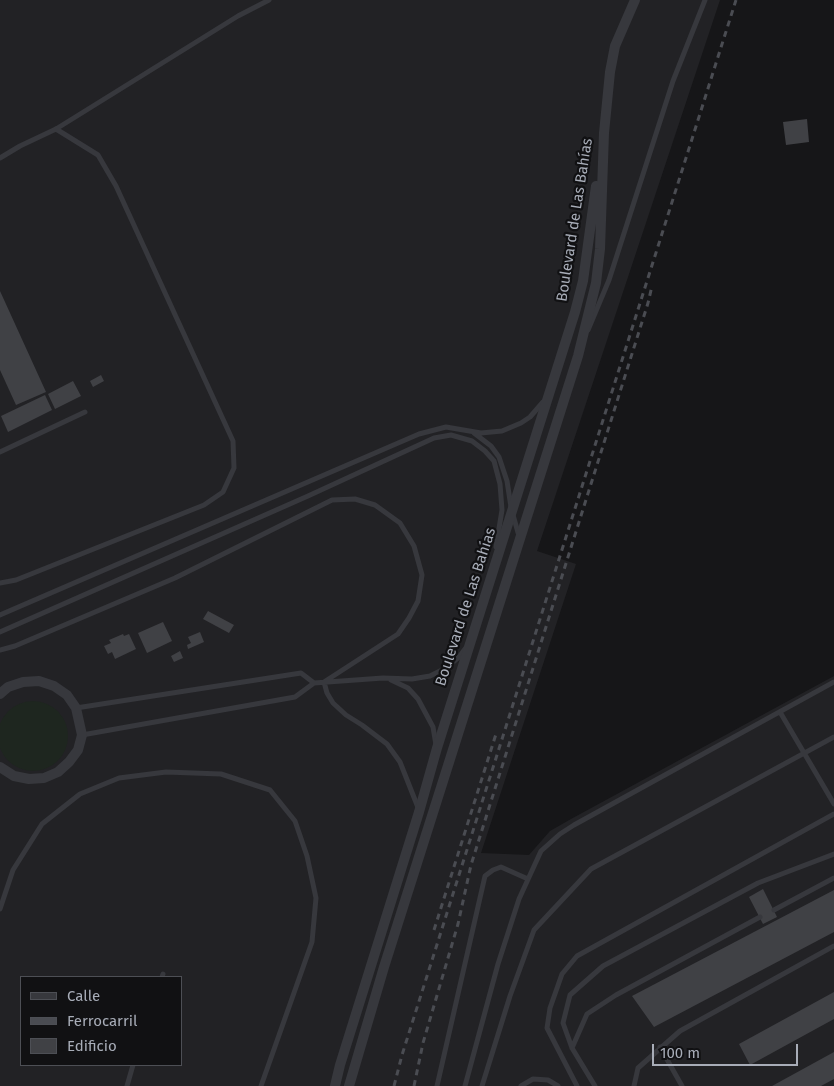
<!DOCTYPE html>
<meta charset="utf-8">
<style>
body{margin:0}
#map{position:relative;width:834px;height:1086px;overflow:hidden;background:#161618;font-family:"Fira Sans",sans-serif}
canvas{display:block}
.legend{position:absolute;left:20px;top:976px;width:162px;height:90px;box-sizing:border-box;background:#111113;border:1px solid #4d4f55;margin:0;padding:6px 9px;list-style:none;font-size:15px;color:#a8adb8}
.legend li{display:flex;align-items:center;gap:10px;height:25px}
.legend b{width:25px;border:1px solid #4d4f55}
.scale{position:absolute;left:652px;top:1044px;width:146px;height:22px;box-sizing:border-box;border:2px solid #a8adb8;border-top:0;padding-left:6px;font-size:15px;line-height:18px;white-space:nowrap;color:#a8adb8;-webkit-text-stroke:4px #111113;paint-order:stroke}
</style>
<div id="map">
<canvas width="834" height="1086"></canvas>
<ul class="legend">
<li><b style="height:6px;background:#37383d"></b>Calle</li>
<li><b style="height:6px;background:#4a4c52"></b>Ferrocarril</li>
<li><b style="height:14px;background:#404145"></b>Edificio</li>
</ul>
<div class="scale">100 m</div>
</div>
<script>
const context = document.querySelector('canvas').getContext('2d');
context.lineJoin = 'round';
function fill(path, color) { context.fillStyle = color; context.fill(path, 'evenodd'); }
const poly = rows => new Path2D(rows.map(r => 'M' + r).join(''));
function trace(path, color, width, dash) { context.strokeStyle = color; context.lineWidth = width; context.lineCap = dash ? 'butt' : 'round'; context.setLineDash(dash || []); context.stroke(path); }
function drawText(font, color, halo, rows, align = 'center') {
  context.font = font + ' "Fira Sans",sans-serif'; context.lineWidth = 4.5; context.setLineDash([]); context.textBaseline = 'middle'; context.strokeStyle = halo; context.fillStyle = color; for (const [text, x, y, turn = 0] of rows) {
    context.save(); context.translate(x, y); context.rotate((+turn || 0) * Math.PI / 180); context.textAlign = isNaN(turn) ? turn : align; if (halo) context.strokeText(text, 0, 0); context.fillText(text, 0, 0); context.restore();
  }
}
fill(poly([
 [0,0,720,0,537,551,576,564,481,853,529,855,550,831,571,819,834,676,834,1086,0,1086],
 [21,977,181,977,181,1065,21,1065]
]), '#222225');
fill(poly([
 '-2 736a35 35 0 1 1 70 0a35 35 0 1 1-70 0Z'
]), '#1e261f');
fill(poly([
 [807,119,809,142,786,145,783,122],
 [0,291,46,392,16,405,0,370],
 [101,375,104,381,93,387,90,381],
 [73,381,81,396,55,409,48,394],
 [45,395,52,410,8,432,1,416],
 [208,611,234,625,229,633,203,619],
 [163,622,172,641,147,653,138,633],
 [200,632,204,642,188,649,187,645,191,643,188,637],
 [123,634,124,636,129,634,136,649,115,659,112,652,108,654,104,646,111,643,109,640],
 [180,651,183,658,174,662,171,656],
 [763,889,777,917,763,924,749,897],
 [834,890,834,932,654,1027,632,996],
 [834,992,834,1019,750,1065,739,1044],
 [834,1052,834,1079,821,1086,772,1086]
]), '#404145');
trace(poly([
 [0,158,20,146,56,129,238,16,269,0],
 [588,330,609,280,673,81,705,0],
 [474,433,491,446,499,457,507,481,511,507],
 [0,452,85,412],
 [513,515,519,536],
 [0,583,16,580,204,505,223,492,234,468,233,441,116,186,98,155,56,129],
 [0,615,419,434,446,427,481,433,502,431,521,423,530,417,543,402],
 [0,632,308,496,434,438,451,435,472,441,485,451,494,461,500,484,502,510,496,547],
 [0,650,15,646,175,578,332,500,355,499,375,505,400,523,414,546,422,575,418,601,409,618,398,634,324,682,327,693,333,703,346,715,362,725,387,744,400,762,419,810],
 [391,680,408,688,418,699,433,727,436,745],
 [76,708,301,673,314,683],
 [780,712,834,804],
 [82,735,295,697,314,683,383,678,412,679,430,676,446,668,459,657,465,649],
 [0,909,13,870,42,824,80,794,119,778,166,772,221,774,270,790,295,821,307,856,316,898,312,942,261,1086],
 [774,910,834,878],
 [162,977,163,974],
 [660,1047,682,1086],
 [572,1048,587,1014,616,995,760,917],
 [127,1086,133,1065],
 [437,1086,485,876,493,870,501,867,528,879],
 [465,1086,498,964,519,899,541,851,560,834,574,825,834,682],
 [482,1086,510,996,534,930,591,869,834,737],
 [521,1086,533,1079,548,1080,558,1086],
 [577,1086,547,1028,550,1008,562,974,577,956,834,814],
 [595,1086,572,1048,563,1023,570,995,603,966,758,883,834,854],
 [634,1086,638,1068,680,1031,834,946]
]), '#37383d', 5);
trace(poly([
 [0,694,8,687,23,682,39,681,54,686,67,695,76,708,82,735,78,750,69,762,58,772,44,778,29,779,14,776,0,767],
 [335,1086,340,1065,419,812,437,748,575,312,583,281,596,186],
 [349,1086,384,967,578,356,596,283,600,249,604,133,610,72,615,46,635,0]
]), '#37383d', 10);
trace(poly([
 [434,930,496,734],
 [394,1086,402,1055,736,0],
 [414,1086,423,1043,458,924,471,865,648,303,652,286]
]), '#4a4c52', 3, [6, 5]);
drawText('15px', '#a8adb8', '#111113', [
 ["Boulevard de Las Bahías",575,220,-81],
 ["Boulevard de Las Bahías",466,607,-72]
]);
</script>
